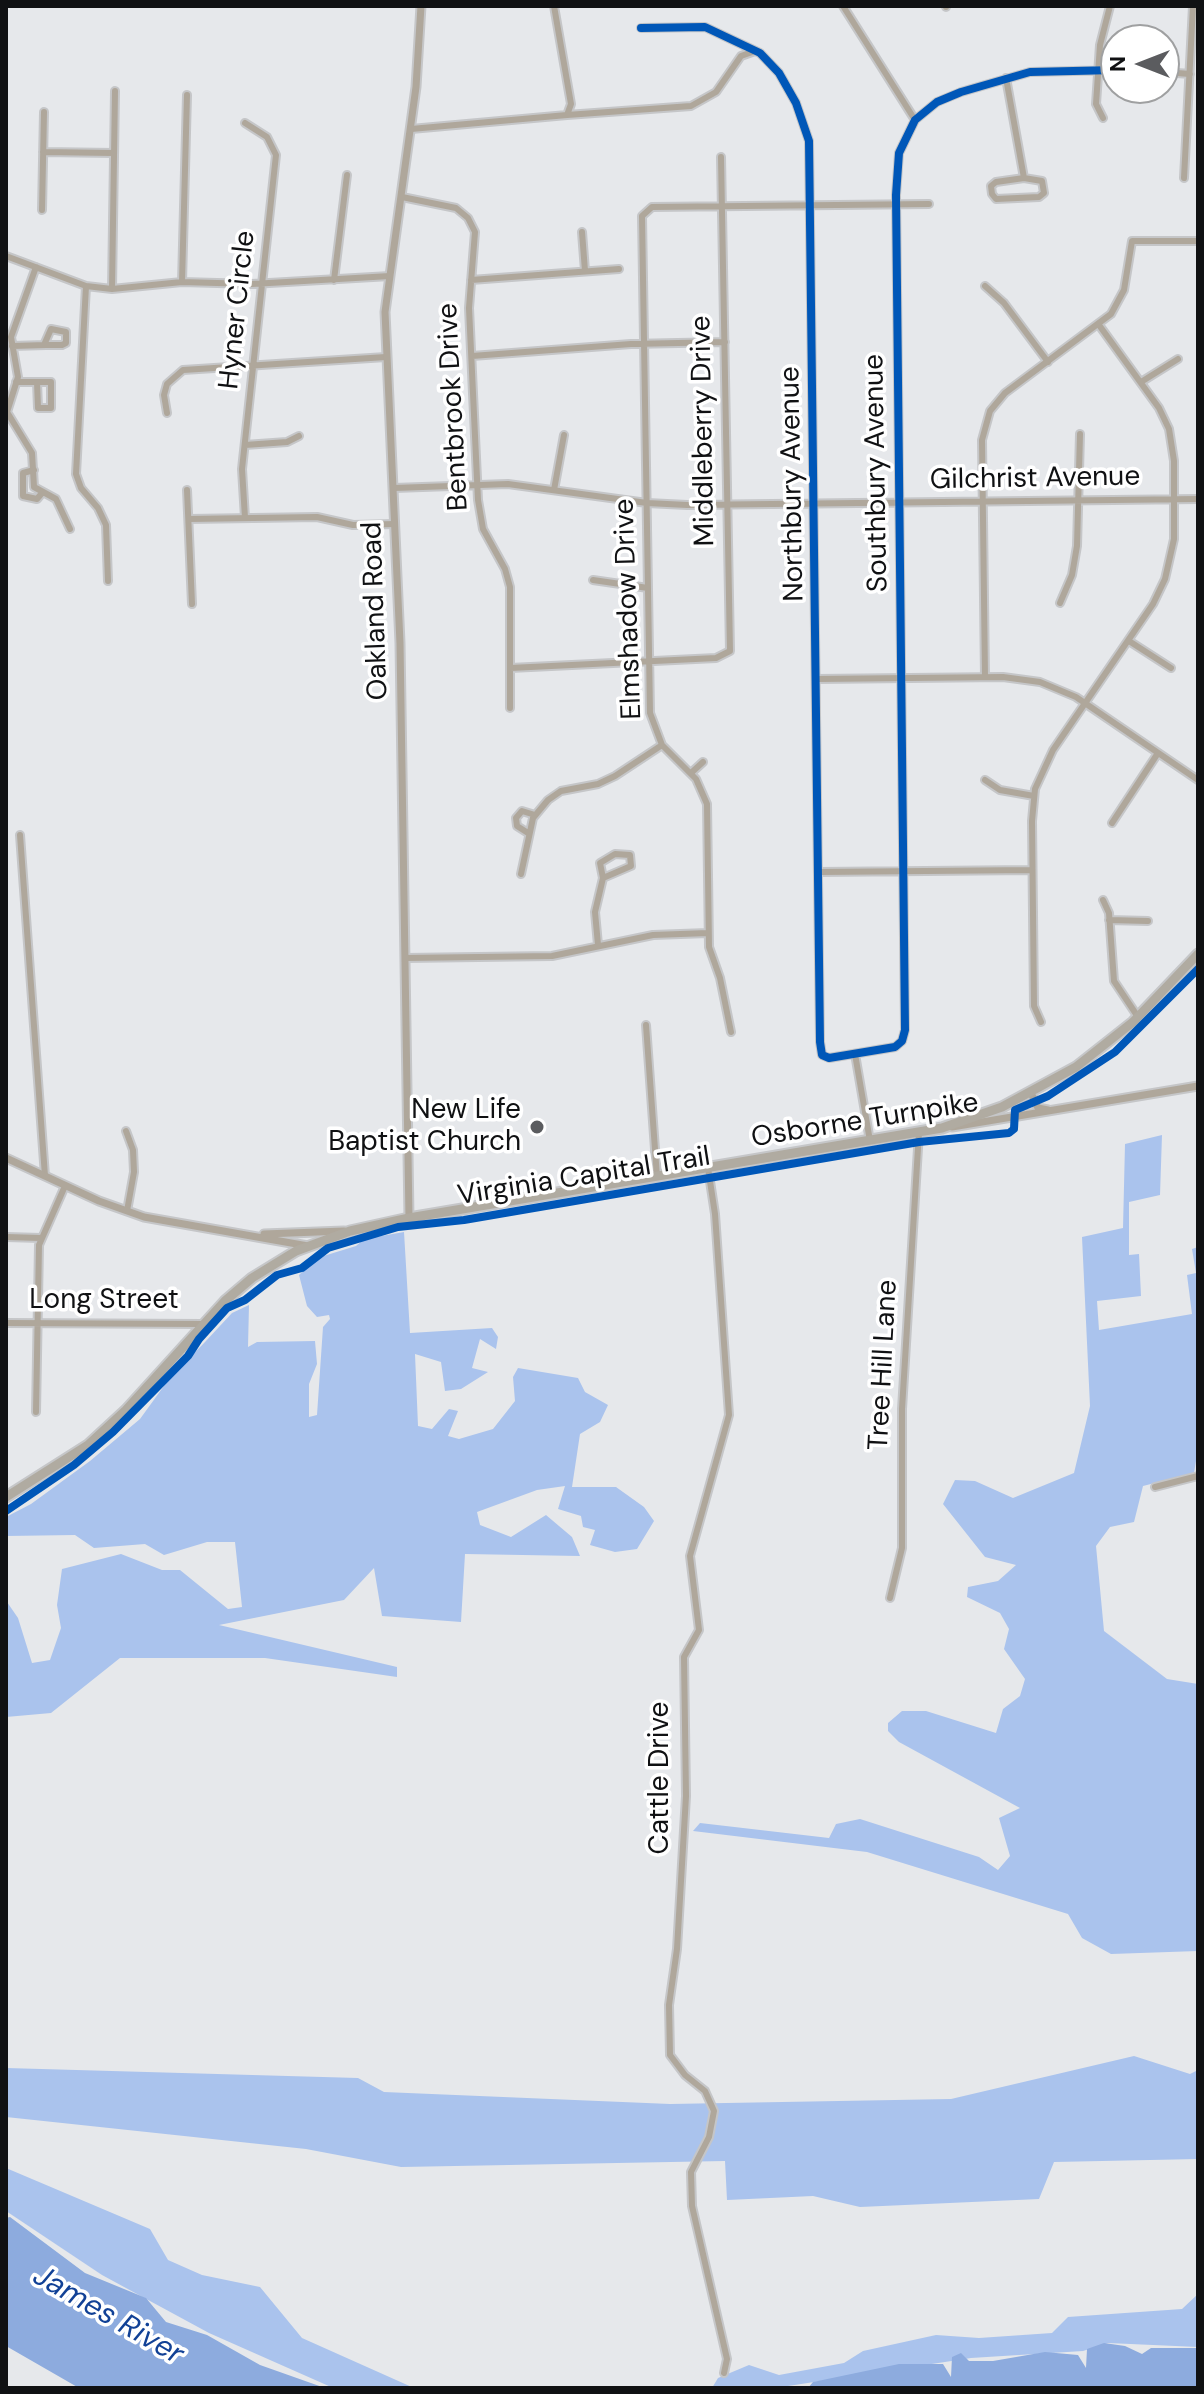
<!DOCTYPE html>
<style>
body{margin:0}
#map{position:relative;width:1204px;height:2394px;overflow:hidden;background:#e6e8eb;font-family:"DM Sans",sans-serif}
canvas{display:block}
.frame{position:absolute;inset:0;border:8px solid #101113;pointer-events:none}
.north{position:absolute;left:1100px;top:24px;width:80px;height:80px;box-sizing:border-box;background:#fff;border:2px solid #9fa0a1;border-radius:50%;rotate:270deg;font-size:22px;font-weight:700;line-height:32px;text-align:center;color:#101113}
.north::after{content:'';display:block;margin:auto;width:28px;height:36px;background:#5b5c5f;clip-path:polygon(50% 0,100% 100%,50% 72%,0 100%)}
</style>
<div id="map">
<canvas width="1204" height="2394"></canvas>
<div class="frame"></div>
<div class="north">N</div>
</div>
<script>
const context = document.querySelector('canvas').getContext('2d');
context.lineJoin = 'round';
function fill(path, color) { context.fillStyle = color; context.fill(path, 'evenodd'); }
const poly = rows => new Path2D(rows.map(r => 'M' + r).join(''));
function trace(path, color, width, dash) { context.strokeStyle = color; context.lineWidth = width; context.lineCap = dash ? 'butt' : 'round'; context.setLineDash(dash || []); context.stroke(path); }
function drawText(font, color, halo, rows, align = 'center') {
  context.font = font + ' "DM Sans",sans-serif'; context.lineWidth = 7; context.setLineDash([]); context.textBaseline = 'middle'; context.strokeStyle = halo; context.fillStyle = color; for (const [text, x, y, turn = 0] of rows) {
    context.save(); context.translate(x, y); context.rotate((+turn || 0) * Math.PI / 180); context.textAlign = isNaN(turn) ? turn : align; if (halo) context.strokeText(text, 0, 0); context.fillText(text, 0, 0); context.restore();
  }
}
fill(poly([
 [1162,1135,1160,1195,1129,1202,1129,1255,1139,1254,1141,1296,1097,1301,1099,1330,1192,1314,1187,1275,1196,1273,1192,1249,1198,1247,1198,1449,1194,1473,1143,1486,1134,1522,1110,1527,1096,1546,1104,1631,1167,1679,1198,1684,1198,1951,1111,1954,1082,1938,1068,1914,867,1852,693,1831,700,1823,829,1838,836,1824,860,1819,979,1857,998,1870,1010,1856,999,1818,1020,1808,899,1742,888,1731,888,1723,902,1711,926,1711,996,1733,1003,1709,1020,1696,1025,1679,1004,1649,1009,1629,1000,1613,967,1597,968,1587,998,1581,1016,1565,985,1557,943,1504,955,1480,975,1481,1013,1498,1074,1473,1090,1406,1082,1237,1123,1228,1125,1144],
 [404,1232,410,1333,492,1328,498,1337,496,1349,480,1339,472,1368,488,1372,461,1389,445,1391,441,1362,415,1354,418,1426,432,1429,449,1409,458,1411,448,1436,459,1439,493,1429,515,1401,513,1377,518,1368,578,1378,585,1392,608,1405,600,1422,580,1434,572,1487,616,1487,644,1507,654,1521,637,1549,615,1552,590,1545,595,1530,583,1527,581,1516,558,1509,565,1486,537,1490,477,1512,480,1525,511,1537,546,1515,572,1537,580,1556,465,1554,461,1622,382,1616,374,1568,344,1600,219,1625,397,1667,397,1677,265,1658,120,1658,51,1713,6,1717,6,1574,7,1602,18,1618,32,1663,50,1660,61,1628,57,1605,62,1569,121,1554,162,1570,180,1570,228,1609,242,1607,235,1542,207,1542,164,1555,145,1544,94,1548,75,1535,6,1536,6,1517,31,1504,90,1461,140,1419,169,1379,205,1342,232,1313,249,1305,248,1347,257,1342,315,1341,317,1364,309,1384,309,1417,317,1415,323,1327,330,1319,329,1315,317,1317,307,1306,299,1275,317,1258,356,1246,364,1239],
 [1134,2056,1190,2074,1198,2070,1198,2159,1054,2162,1039,2199,860,2207,813,2196,727,2200,725,2161,401,2167,306,2149,6,2117,6,2068,358,2078,384,2092,670,2104,951,2099],
 [6,2168,150,2229,168,2260,202,2275,260,2287,302,2338,414,2388,331,2387,209,2333,102,2275,6,2211],
 [1198,2294,1198,2347,1108,2343,1083,2351,971,2358,775,2388,712,2388,718,2378,749,2365,779,2375,844,2363,863,2351,936,2335,979,2338,1052,2333,1068,2317,1182,2309]
]), '#aac3ed');
fill(poly([
 [10,2217,85,2273,146,2298,166,2322,207,2335,260,2365,325,2388,79,2388,6,2346,6,2218],
 [1104,2343,1125,2346,1142,2354,1151,2348,1198,2348,1198,2388,808,2388,813,2382,899,2364,943,2364,951,2377,952,2357,961,2353,969,2361,993,2361,1045,2352,1078,2355,1086,2368,1087,2349]
]), '#8dabde');
const minor = poly([
 [843,6,915,120],
 [946,6,946,7],
 [641,28,705,27,760,53,779,73,796,103,809,141,820,1042,822,1055,829,1058,895,1047,902,1041,905,1030,896,195,899,153,915,120,937,102,961,92,1030,72,1116,70],
 [1164,72,1190,74],
 [1006,78,1024,178,996,182,991,186,992,194,996,199,1039,197,1044,193,1042,181,1024,178],
 [567,115,691,106,716,92,741,56,755,51],
 [1103,118,1096,104,1100,45,1110,6],
 [411,129,567,115,571,104,554,6],
 [43,152,114,153],
 [1184,178,1193,6],
 [402,197,456,208,468,218,475,232,469,308,478,500,483,529,505,569,510,587,510,708],
 [42,210,44,112],
 [582,232,585,271],
 [6,256,86,286,112,289,182,282,252,284,390,276],
 [36,267,11,337,18,377,7,412,32,453,34,487,56,499,70,529],
 [334,280,347,175],
 [471,280,619,269],
 [182,282,187,95],
 [86,286,76,474,81,488,98,508,106,525,108,581],
 [985,286,1004,303,1048,362],
 [112,289,115,91],
 [12,346,46,345,62,345,66,343,66,332,51,329,44,345],
 [472,356,631,344,725,342],
 [16,382,51,382,51,408,38,408,37,382],
 [1141,382,1178,359],
 [167,413,164,395,167,384,183,370,386,357],
 [245,445,287,442,299,436],
 [34,470,23,473,23,496,37,499,42,493],
 [394,488,508,484,647,503,687,505,1198,499],
 [187,490,192,604],
 [554,490,564,435],
 [245,518,242,469,276,155,267,137,245,123],
 [189,519,317,517,353,525,395,524],
 [593,580,648,588],
 [1060,603,1072,575,1077,546,1080,434],
 [1129,641,1171,668],
 [510,668,716,658,730,651,721,157],
 [985,677,982,440,990,411,1005,393,1111,314,1124,290,1132,241,1198,241],
 [817,679,1003,677,1040,682,1076,697,1198,780],
 [691,773,703,762],
 [985,780,1000,790,1034,796],
 [1112,823,1158,753],
 [528,833,517,826,516,818,522,811,535,815],
 [20,835,45,1176],
 [819,872,1032,870],
 [521,874,533,818,548,800,561,791,598,784,615,776,662,745],
 [1103,900,1109,913,1114,981,1138,1017],
 [1109,920,1148,921],
 [598,945,595,912,603,878,600,863,615,854,630,855,631,866,603,878],
 [405,958,552,956,653,935,708,933],
 [1041,1022,1034,1006,1032,821,1035,789,1053,750,1153,604,1165,579,1174,539,1174,461,1169,429,1159,408,1099,325],
 [646,1025,657,1177],
 [731,1032,720,978,709,947,707,804,696,779,662,745,650,713,642,216,652,207,929,204],
 [855,1054,870,1141],
 [126,1131,133,1150,134,1172,127,1211],
 [708,1168,715,1214,729,1415,690,1556,699,1630,684,1657,686,1796,677,1949,669,2005,670,2055,685,2075,705,2091,714,2111,709,2137,691,2172,692,2206,727,2359,724,2373],
 [6,1237,41,1238],
 [6,1323,202,1324],
 [36,1412,39,1245,65,1186],
 [1155,1487,1198,1476],
 [890,1598,902,1548,902,1409,919,1132]
]);
const tertiary = poly([
 [1031,1093,1038,1108,1048,1110],
 [952,1127,1198,1086],
 [6,1158,99,1201,144,1217,308,1246],
 [409,1218,400,643,385,312,416,87,421,6],
 [264,1234,344,1231]
]);
const primary = poly([
 [6,1497,88,1445,126,1410,225,1301,252,1278,296,1251,350,1231,409,1218,942,1128,1002,1107,1076,1067,1133,1022,1198,954]
]);
trace(minor, '#c5c6c8', 10);
trace(tertiary, '#c5c6c8', 11);
trace(primary, '#c5c6c8', 13);
trace(minor, '#afa79b', 6);
trace(tertiary, '#afa79b', 7);
trace(primary, '#b0aba1', 9);
trace(poly([
 [641,28,705,27,760,53,779,73,796,103,809,141,820,1042,822,1055,829,1058,895,1047,902,1041,905,1030,896,195,899,153,915,120,937,102,961,92,1030,72,1116,70],
 [6,1511,74,1465,113,1432,188,1356,199,1339,227,1308,245,1300,277,1275,302,1268,328,1248,398,1227,464,1220,919,1142,1009,1133,1014,1129,1015,1110,1048,1096,1115,1052,1198,969]
]), '#0057b8', 8);
for (const [x, y, r, color] of [
 [537,1127,8,"#5b5c5f"]
]) { const dot = new Path2D(); dot.arc(x, y, r, 0, 2 * Math.PI); context.fillStyle = color; context.fill(dot); trace(dot, '#fff', 3); }
drawText('28px', '#101113', '#fff', [
 ["Hyner Circle",238,310,-84],
 ["Bentbrook Drive",454,407,-93],
 ["Middleberry Drive",704,431,-91],
 ["Southbury Avenue",877,473,-91],
 ["Gilchrist Avenue",1035,479,-1],
 ["Northbury Avenue",793,484,-91],
 ["Elmshadow Drive",629,609,-92],
 ["Oakland Road",376,611,-92],
 ["Osborne Turnpike",865,1121,-9],
 ["Virginia Capital Trail",584,1177,-9],
 ["Long Street",104,1301],
 ["Tree Hill Lane",884,1365,-87],
 ["Cattle Drive",661,1778,-90]
]);
drawText('28px', '#101113', '#fff', [
 ["New Life",521,1111],
 ["Baptist Church",521,1143]
], 'right');
drawText('italic 30px', '#114196', '#fff', [
 ["James River",108,2316,30]
]);
</script>
